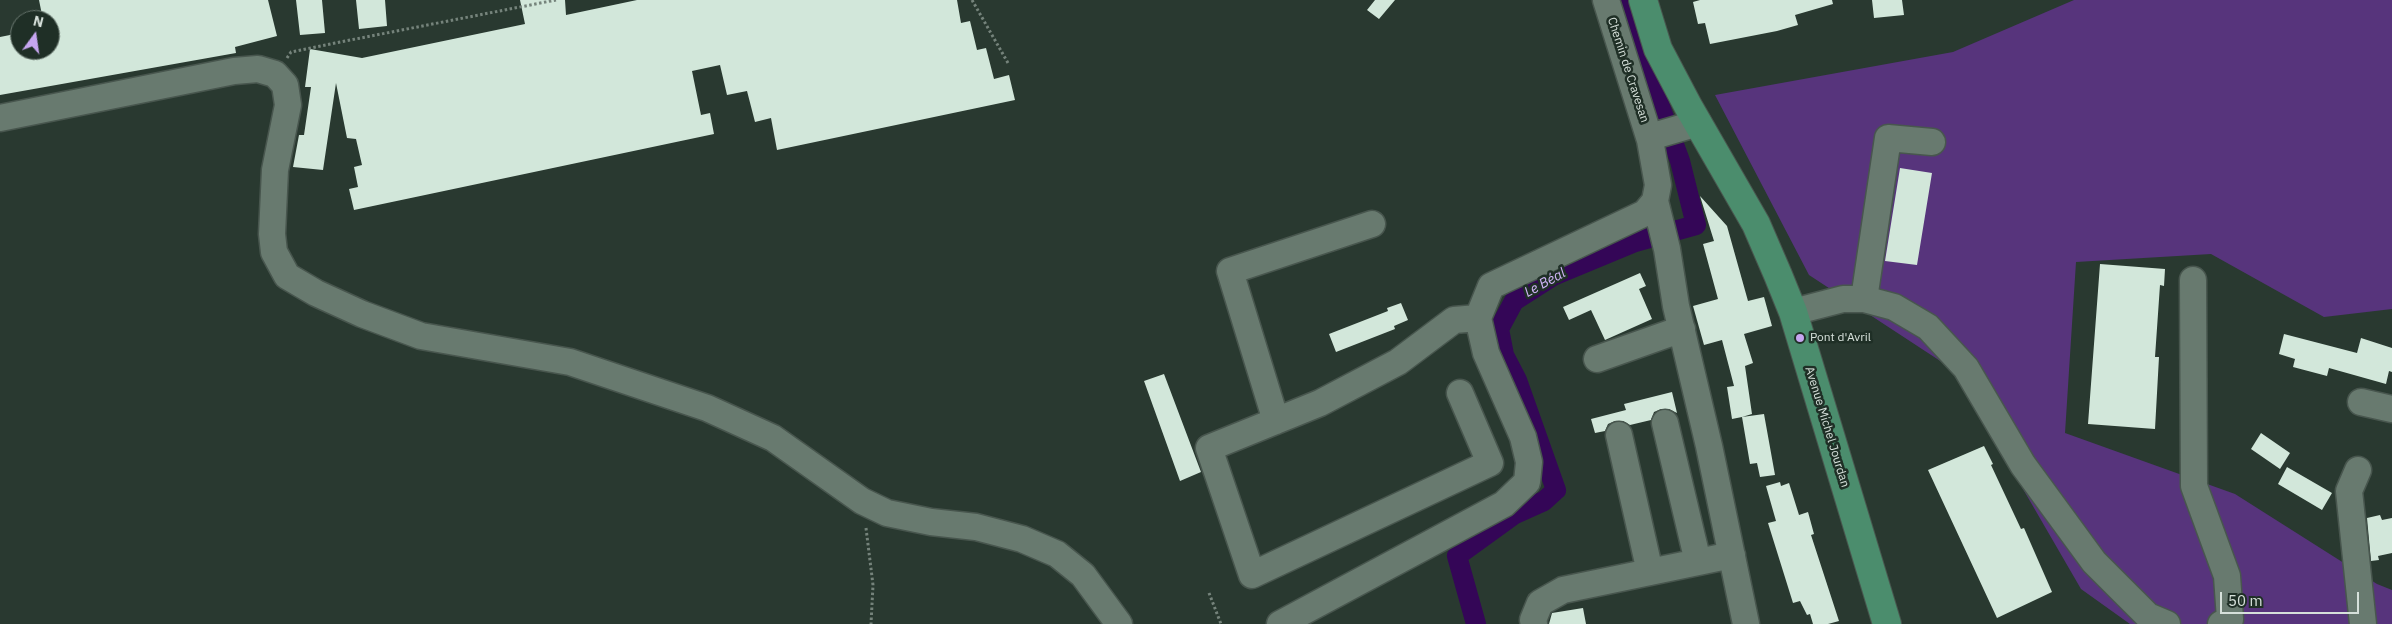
<!DOCTYPE html>
<meta charset="utf-8">
<style>
body{margin:0}
#map{position:relative;width:2392px;height:624px;overflow:hidden;background:#293930;font-family:"IBM Plex Sans",sans-serif}
canvas{display:block}
.north{position:absolute;left:10px;top:10px;width:50px;height:50px;box-sizing:border-box;background:#1f2f26;border:1px solid #68766e;border-radius:50%;rotate:14deg;font-size:14px;font-weight:700;line-height:20px;text-align:center;color:#d6e0da}
.north::after{content:'';display:block;margin:auto;width:18px;height:22px;background:#c6a6f0;clip-path:polygon(50% 0,100% 100%,50% 72%,0 100%)}
.scale{position:absolute;left:2220px;top:592px;width:139px;height:22px;box-sizing:border-box;border:2px solid #d6e0da;border-top:0;padding-left:6px;font-size:15px;line-height:18px;white-space:nowrap;color:#d6e0da;-webkit-text-stroke:4px #1f2f26;paint-order:stroke}
</style>
<div id="map">
<canvas width="2392" height="624"></canvas>
<div class="north">N</div>
<div class="scale">50 m</div>
</div>
<script>
const context = document.querySelector('canvas').getContext('2d');
context.lineJoin = 'round';
function fill(path, color) { context.fillStyle = color; context.fill(path, 'evenodd'); }
const poly = rows => new Path2D(rows.map(r => 'M' + r).join(''));
function trace(path, color, width, dash) { context.strokeStyle = color; context.lineWidth = width; context.lineCap = dash ? 'butt' : 'round'; context.setLineDash(dash || []); context.stroke(path); }
function drawText(font, color, halo, rows, align = 'center') {
  context.font = font + ' "IBM Plex Sans",sans-serif'; context.lineWidth = 5; context.setLineDash([]); context.textBaseline = 'middle'; context.strokeStyle = halo; context.fillStyle = color; for (const [text, x, y, turn = 0] of rows) {
    context.save(); context.translate(x, y); context.rotate((+turn || 0) * Math.PI / 180); context.textAlign = isNaN(turn) ? turn : align; if (halo) context.strokeText(text, 0, 0); context.fillText(text, 0, 0); context.restore();
  }
}
fill(poly([
 [2074,0,2392,0,2392,309,2324,317,2211,254,2076,262,2065,433,2235,494,2377,584,2392,590,2392,624,2130,624,2081,589,1954,370,1809,275,1715,95,1953,52]
]), '#57347c');
trace(poly([
 [1476,624,1457,556,1515,514,1544,501,1556,490,1517,380,1504,355,1499,329,1514,301,1553,276,1635,242,1696,225,1680,161,1621,0]
]), '#340657', 20);
fill(poly([
 [39,0,268,0,277,36,235,47,236,53,0,95,0,37,20,33,20,50,50,50,50,20,43,20],
 [296,0,322,0,325,33,300,35],
 [356,0,385,0,387,26,359,29],
 [520,0,565,0,566,15,637,0,957,0,961,23,970,21,977,50,986,48,994,79,1009,75,1015,100,777,150,771,118,755,122,747,91,727,95,720,65,692,71,701,115,710,113,714,134,354,210,349,189,358,187,354,167,362,165,356,139,347,138,336,83,323,170,293,167,299,135,304,135,311,87,305,87,310,49,362,58,525,24],
 [1375,0,1395,0,1379,19,1367,10],
 [1700,0,1832,0,1833,4,1795,15,1798,25,1777,31,1710,44,1705,23,1698,24,1693,2],
 [1872,0,1902,0,1904,15,1874,18],
 [1900,168,1932,173,1917,265,1885,261],
 [1700,196,1727,226,1748,301,1764,297,1772,326,1744,334,1753,363,1745,366,1752,414,1742,417,1764,414,1775,475,1760,477,1757,463,1750,464,1742,417,1732,419,1727,387,1734,386,1722,340,1704,345,1693,306,1718,299,1703,244,1714,241],
 [2100,264,2165,269,2164,286,2160,285,2155,357,2159,357,2155,429,2088,424],
 [1640,273,1646,286,1639,289,1652,319,1605,340,1591,310,1569,320,1563,307],
 [1401,303,1408,320,1394,326,1395,329,1336,352,1329,334,1388,311,1387,308],
 [2284,334,2357,353,2361,338,2392,348,2392,372,2389,371,2386,384,2329,368,2327,376,2293,367,2295,359,2279,354],
 [1164,374,1201,472,1180,481,1144,381],
 [1672,392,1677,413,1669,409,1661,409,1654,412,1651,420,1630,425,1623,421,1615,421,1608,424,1605,431,1595,433,1591,419,1626,410,1624,404],
 [2261,433,2290,453,2280,469,2251,449],
 [1984,446,1993,464,1991,465,2021,529,2024,528,2052,592,1997,618,1928,470],
 [2287,467,2332,493,2322,510,2278,484],
 [1780,482,1781,486,1789,483,1799,515,1808,512,1814,534,1811,535,1839,621,1828,624,1813,624,1810,614,1807,615,1800,601,1793,603,1768,523,1776,521,1766,486],
 [2380,515,2382,520,2392,518,2392,553,2378,556,2379,560,2371,561,2367,518],
 [1583,608,1586,624,1549,624,1552,613]
]), '#d2e7da');
const minor = poly([
 [0,118,234,71,258,69,275,74,285,85,288,105,275,170,272,234,274,252,287,276,316,293,362,314,421,336,570,362,707,408,773,438,862,501,887,513,931,522,976,527,1022,539,1057,554,1083,575,1119,624],
 [1650,140,1657,135,1698,123],
 [1655,201,1667,249,1676,306,1709,446,1746,624],
 [2193,280,2194,486,2227,576,2230,619,2221,624],
 [1864,299,1888,138,1932,142],
 [1793,312,1843,299,1864,299,1894,307,1928,327,1966,368,2023,465,2094,562,2148,616,2167,624],
 [1597,359,1682,329],
 [1460,393,1490,463,1252,575,1209,448,1320,403,1398,362,1454,320,1478,318],
 [2361,402,2392,409],
 [1276,421,1230,271,1372,224],
 [1665,423,1698,562],
 [1619,435,1650,572],
 [2358,470,2349,491,2363,624],
 [1280,624,1504,504,1527,482,1529,462,1523,437,1486,353,1478,318,1491,286,1645,213,1655,201,1658,185,1650,140,1606,0],
 [1534,624,1533,620,1540,603,1563,590,1732,555]
]);
const major = poly([
 [1643,0,1658,49,1688,106,1756,224,1778,275,1793,312,1887,624]
]);
trace(minor, '#48564e', 29);
trace(major, '#48564e', 30);
trace(poly([
 [972,0,1008,63],
 [287,58,291,52,335,43,556,0],
 [866,528,873,585,871,624],
 [1209,593,1221,624]
]), '#75837b', 3, [2.5, 2.5]);
trace(minor, '#687a6f', 26);
trace(major, '#4b8d6d', 28);
for (const [x, y, r, color] of [
 [1800,338,5,"#c6a6f0"]
]) { const dot = new Path2D(); dot.arc(x, y, r, 0, 2 * Math.PI); context.fillStyle = color; context.fill(dot); trace(dot, '#1f2f26', 2); }
drawText('12px', '#d6e0da', '#1f2f26', [
 ["Chemin de Cravesan",1628,70,72],
 ["Avenue Michel Jourdan",1827,427,73]
]);
drawText('12px', '#d6e0da', '#1f2f26', [
 ["Pont d'Avril",1810,338]
], 'left');
drawText('italic 14px', '#d2b6f9', '#1f2f26', [
 ["Le Béal",1545,283,-29]
]);
</script>
